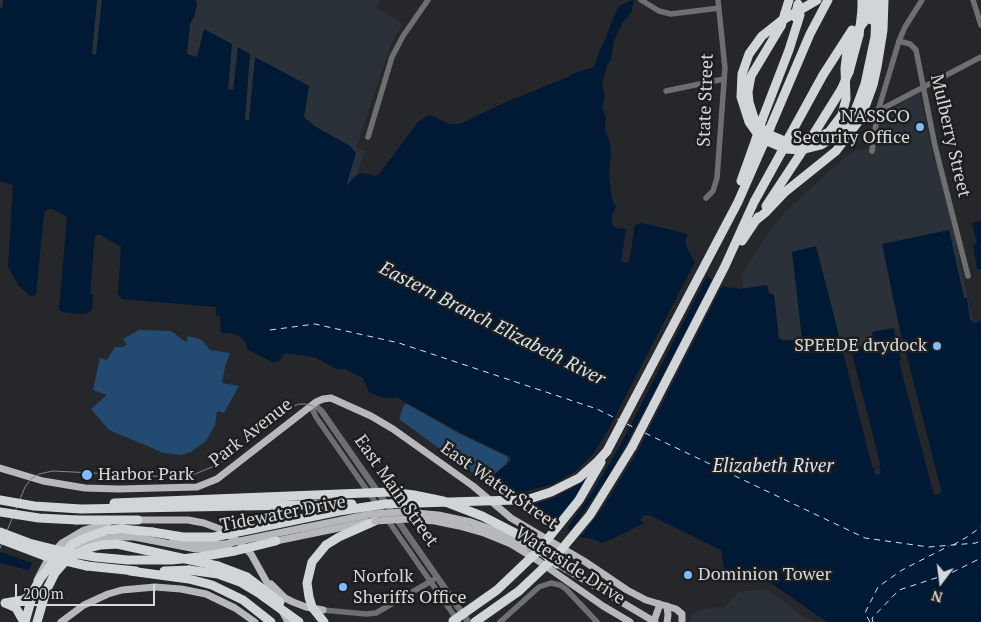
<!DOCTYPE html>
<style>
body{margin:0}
#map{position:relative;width:981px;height:622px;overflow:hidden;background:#25272a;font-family:"PT Serif",serif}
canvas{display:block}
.north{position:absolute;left:916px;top:557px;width:50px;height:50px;-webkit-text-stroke:4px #1c1e20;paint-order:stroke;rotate:195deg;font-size:14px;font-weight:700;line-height:20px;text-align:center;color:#d6d8d9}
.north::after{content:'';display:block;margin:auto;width:18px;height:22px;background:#d6d8d9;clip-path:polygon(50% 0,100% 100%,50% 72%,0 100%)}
.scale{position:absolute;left:15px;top:584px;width:140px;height:22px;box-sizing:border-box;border:2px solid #d6d8d9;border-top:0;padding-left:6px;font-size:15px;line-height:18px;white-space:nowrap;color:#d6d8d9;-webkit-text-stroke:4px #1c1e20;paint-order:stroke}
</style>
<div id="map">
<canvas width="981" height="622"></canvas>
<div class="north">N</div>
<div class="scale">200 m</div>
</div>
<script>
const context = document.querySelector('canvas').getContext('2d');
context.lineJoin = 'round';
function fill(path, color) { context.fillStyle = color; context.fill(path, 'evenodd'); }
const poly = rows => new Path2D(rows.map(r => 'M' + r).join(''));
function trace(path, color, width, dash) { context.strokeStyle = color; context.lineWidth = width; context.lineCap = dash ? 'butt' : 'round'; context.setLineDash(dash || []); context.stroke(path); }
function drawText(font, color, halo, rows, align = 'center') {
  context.font = font + ' "PT Serif",serif'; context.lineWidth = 5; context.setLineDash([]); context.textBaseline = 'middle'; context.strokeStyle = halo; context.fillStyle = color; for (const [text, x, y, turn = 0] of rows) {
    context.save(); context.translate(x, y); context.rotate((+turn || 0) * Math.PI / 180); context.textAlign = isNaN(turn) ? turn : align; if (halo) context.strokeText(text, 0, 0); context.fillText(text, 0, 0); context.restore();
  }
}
fill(poly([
 [0,0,381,0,376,7,403,24,391,44,356,148,365,151,350,195,1,15],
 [920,92,934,162,940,159,978,349,924,365,906,362,906,359,772,337,743,289,742,275,764,239,784,213,845,157,854,151,867,149,872,120],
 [767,589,787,604,799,614,814,622,689,622,691,615,699,611,713,607,723,609,738,592]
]), '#2a3138');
fill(poly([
 [139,330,171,331,186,342,188,336,202,340,210,350,230,353,225,367,222,383,239,386,224,413,217,411,215,425,206,441,191,452,182,455,164,453,109,430,91,409,107,395,93,390,100,358,107,360,115,347,122,347,127,345,123,339],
 [407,404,458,433,508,457,507,463,488,479,481,479,399,419,404,405]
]), '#234b72');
fill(poly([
 [3,0,97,0,92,54,96,55,102,0,196,0,197,6,194,17,190,24,187,54,197,57,204,29,232,44,228,89,233,90,238,47,250,54,245,120,249,120,255,57,309,86,304,117,316,127,350,146,356,153,346,186,354,177,361,173,375,176,380,173,418,122,430,115,449,124,460,124,506,102,568,77,572,74,594,67,597,59,599,51,604,42,615,14,619,6,632,0,634,1,631,13,623,22,614,41,611,59,607,66,602,84,605,96,602,106,606,118,605,131,609,139,611,153,609,176,612,199,616,207,612,215,612,224,616,228,626,229,621,262,629,263,635,225,642,223,688,234,685,242,690,254,704,274,721,286,739,289,767,285,769,293,774,295,779,338,782,341,802,339,792,252,816,246,873,468,880,466,879,460,850,346,875,346,872,332,893,328,901,360,899,361,934,495,941,490,899,326,882,244,949,230,964,298,967,298,970,319,975,324,981,320,981,622,827,622,761,576,735,580,725,574,721,550,649,515,643,516,640,520,644,523,623,534,602,543,593,539,581,537,555,522,513,490,496,486,491,481,491,478,511,461,511,457,461,433,398,398,383,398,369,392,362,377,345,369,337,369,314,357,285,353,279,361,272,362,247,349,246,342,239,336,230,333,221,333,220,316,216,315,216,307,122,299,118,294,121,247,99,234,95,236,90,294,93,294,92,310,88,313,80,314,63,312,59,310,67,217,53,209,47,209,44,213,36,295,30,296,19,286,8,267,13,185,0,181,0,8,2,8],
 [981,221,981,269,977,269,973,245,977,243,972,223],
 [0,552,30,562,32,563,31,566,28,570,0,563]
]), '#001934');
fill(poly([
 [697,258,708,274,621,444,590,496,565,531,557,526,584,489,587,482,586,480,554,498,536,504,528,505,518,497,540,494,553,489,567,482,583,470,569,479,545,490,520,495,515,495,510,492,527,491,553,484,576,471,593,454,607,432],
 [713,278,723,284,638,451,602,509,579,539,569,533,608,477,646,408],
 [899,326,941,490,941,493,934,495,899,361,901,360,893,328,895,327,904,360,902,363,935,491,938,491,897,327],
 [847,346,850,346,879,460,880,466,877,467,880,468,881,472,879,475,875,474,874,470,876,468,873,468,871,462,842,348,845,347,874,461,875,465,877,464]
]), '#25272a');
trace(poly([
 [270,330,315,324,399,343,597,409,619,420],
 [627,424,637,429],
 [645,433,865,538,929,547,976,543,981,540],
 [953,545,967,537,981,527],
 [870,622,865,613,878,587,902,570,949,546],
 [873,622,872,618,899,590,951,573,981,558]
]), '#d7e4f1', 1, [6, 5]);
trace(poly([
 [641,0,659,11,671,14,719,8],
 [973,0,981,25],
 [899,41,910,44,916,50,935,146,968,276],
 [666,91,724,79],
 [878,111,981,57],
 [368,137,392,57,403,36,428,0],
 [872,151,878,111,899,41,905,27,922,0],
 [706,198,713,191,717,178,725,68,718,0],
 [314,404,322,411,469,622],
 [311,406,316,417,458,621],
 [323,610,366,614,376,613,433,580],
 [500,622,539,587,551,583,560,585,566,589,597,622]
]), '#6e6f71', 5.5);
trace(poly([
 [0,468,43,481,85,488,119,489,197,487,217,479,316,402,323,399,331,398,371,416,393,429,473,486,511,518,584,561,627,590,646,600,676,609,682,614,682,622],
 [405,512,438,515,471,522,505,534,535,550],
 [409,519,435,521,459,526,484,533,511,544,537,560,603,606,630,622],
 [134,520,188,520,204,523,220,529,239,542,251,554,275,597],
 [303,528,371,514],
 [276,541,368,522],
 [78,549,94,541,114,537,134,537,150,540],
 [554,562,655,622],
 [37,580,49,557,62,543,84,530,108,523],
 [271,584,285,598,293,602,306,607,323,610],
 [282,611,288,622],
 [654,621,660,604],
 [61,622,84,605,108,594,122,590,155,587,181,589,206,594,235,608,255,622],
 [667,622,668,615,667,606]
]), '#b6b8bb', 7);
trace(poly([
 [817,0,781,21,762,36,749,54,742,74,741,97,749,122,756,132,765,140,786,149,801,150,821,145,836,135,848,123,856,108,865,84,875,37,876,14],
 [862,10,862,0],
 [785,13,789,0],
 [781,26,751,76,748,92,749,102,754,118,759,126,770,135,789,143,806,143,829,132,842,115,846,99,845,68,847,52,854,35,873,10],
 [849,72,859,35],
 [762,120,789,50,800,15],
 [770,128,810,34,828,0],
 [813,135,841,90],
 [789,137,823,75,852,30],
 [741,181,756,139],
 [766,206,799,156],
 [755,221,766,212,785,192,836,151,861,118,873,85,877,67,883,30,884,0],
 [742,241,758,217],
 [632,447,725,266,754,202,781,153],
 [607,451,738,202,763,145],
 [390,492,414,495,443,501,482,516,523,537,557,564],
 [77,520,138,520],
 [326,545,339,537,375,521],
 [87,566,136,571],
 [130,571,189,579,212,585,243,600,271,622],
 [164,571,189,570],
 [5,603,23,600,32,594],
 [5,603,16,608,24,622],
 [25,622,34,590,40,579,53,562,73,544,87,537,108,530,122,529,152,532],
 [37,622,46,591,55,573,68,558,89,548,101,545,117,544,218,566]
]), '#d2d5d8', 9);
trace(poly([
 [0,548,25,487,31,479,39,474,53,471,171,477,195,474,219,464,291,407,299,404,306,404,313,406,319,412,465,622]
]), '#858789', 1);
trace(poly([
 [371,514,405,512],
 [375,521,409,519],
 [173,539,201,544,225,544,303,528],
 [150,540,196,549,229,548]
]), '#b6b8bb', 7);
trace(poly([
 [870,2,871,20],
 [876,14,876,0],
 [795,17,798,4],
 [781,26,785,13],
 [859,35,862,10],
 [841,90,849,72],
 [756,139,762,120],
 [763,145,770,128],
 [781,153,789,137],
 [799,156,813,135],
 [0,500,34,506,81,509,352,504],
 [114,503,390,492],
 [0,512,39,518,77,520],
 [0,532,29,543,61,551,95,557,128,560,172,560,199,557,235,551,276,541],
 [152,532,183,537,214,537,339,511,385,504,516,500,529,499,551,492,579,478,598,461,607,451],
 [0,539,45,556,87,566],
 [218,566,247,577,280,602],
 [189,570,218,574,240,582,260,594,299,622],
 [453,621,497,590,538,551,579,500,601,462],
 [324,622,312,607,309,597,307,583,312,562,326,545],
 [475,622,519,591,556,556,590,515,632,447]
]), '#d2d5d8', 9);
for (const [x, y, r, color] of [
 [920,127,5,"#80bdfa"],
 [937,346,5,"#80bdfa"],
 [87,475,6,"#80bdfa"],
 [688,575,5,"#80bdfa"],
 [343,587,5,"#80bdfa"]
]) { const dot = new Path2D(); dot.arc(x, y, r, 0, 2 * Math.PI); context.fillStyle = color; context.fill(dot); trace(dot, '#1c1e20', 2); }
drawText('18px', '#d6d8d9', '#1c1e20', [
 ["State Street",706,100,-88],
 ["Mulberry Street",950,136,77],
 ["Park Avenue",251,433,-38],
 ["East Water Street",499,486,35],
 ["East Main Street",396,491,55],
 ["Tidewater Drive",283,514,-11],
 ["Waterside Drive",570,566,33]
]);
drawText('18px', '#d6d8d9', '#1c1e20', [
 ["NASSCO",910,117,"right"],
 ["Security Office",910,138,"right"],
 ["SPEEDE drydock",927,346,"right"],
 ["Harbor Park",98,475],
 ["Dominion Tower",698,575],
 ["Norfolk",353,577],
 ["Sheriffs Office",353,598]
], 'left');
drawText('italic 19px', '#d7e4f1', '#1c1e20', [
 ["Eastern Branch Elizabeth River",492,324,27],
 ["Elizabeth River",773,467]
]);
</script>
